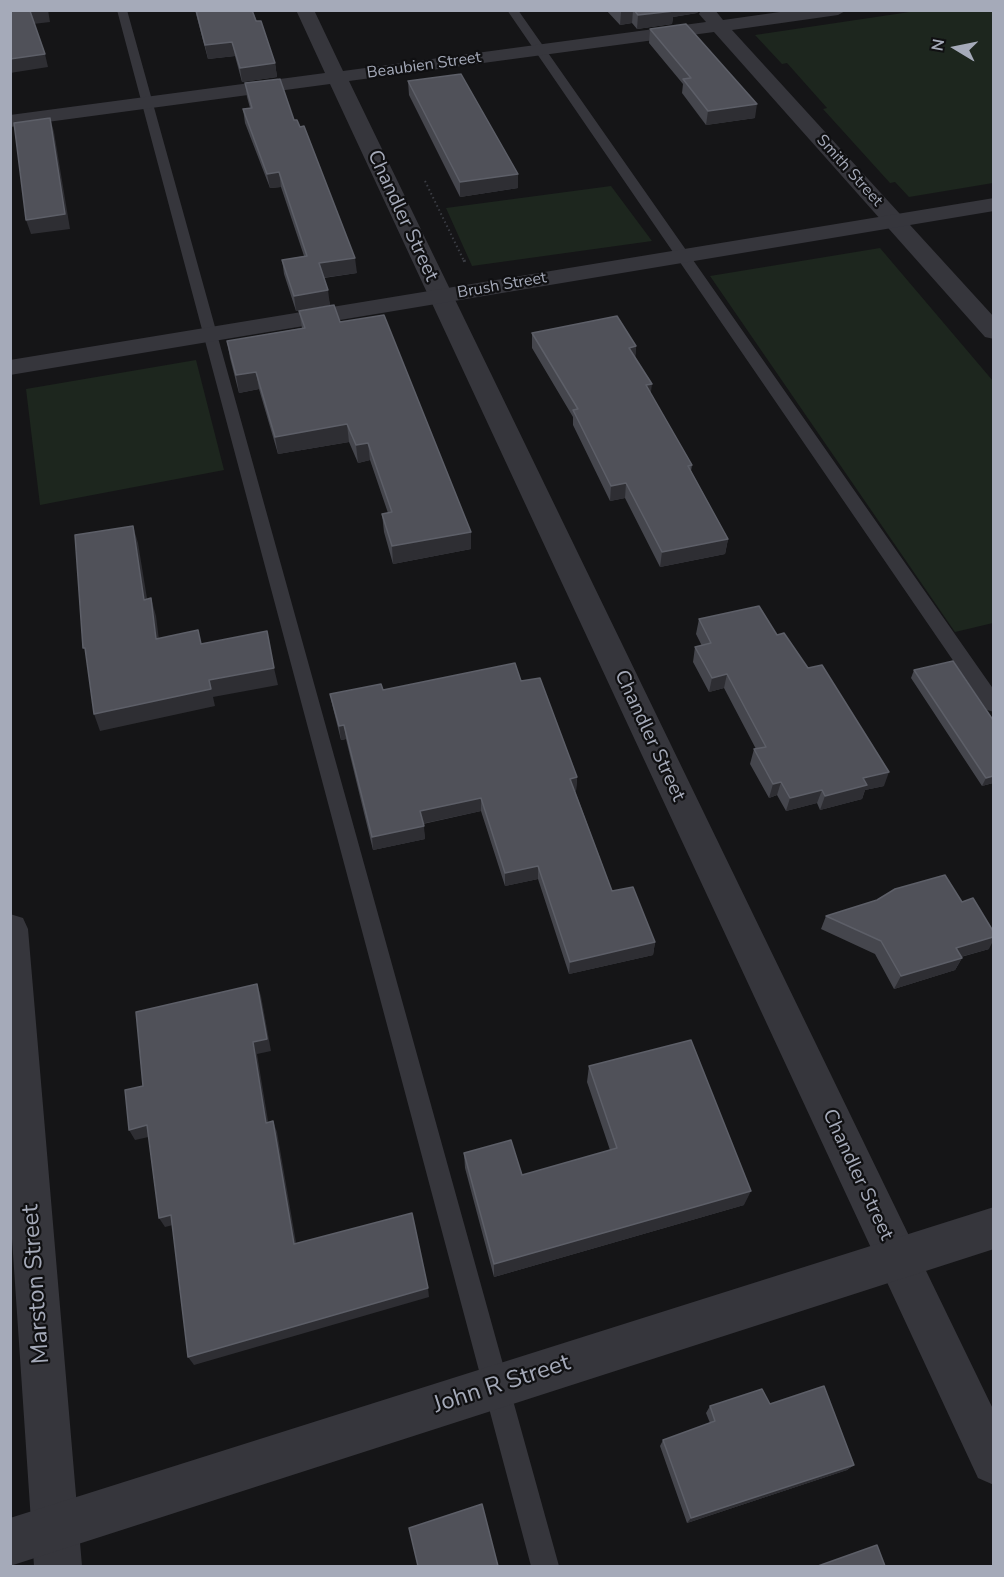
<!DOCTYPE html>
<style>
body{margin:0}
#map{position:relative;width:1004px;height:1577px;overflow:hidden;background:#151517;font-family:"Nunito Sans",sans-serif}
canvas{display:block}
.frame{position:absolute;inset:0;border:12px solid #a5aab9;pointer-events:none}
.north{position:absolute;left:926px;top:18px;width:60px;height:60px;-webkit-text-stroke:4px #101012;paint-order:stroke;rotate:280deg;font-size:16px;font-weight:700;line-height:24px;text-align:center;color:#a5aab9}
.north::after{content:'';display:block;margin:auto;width:21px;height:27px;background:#a5aab9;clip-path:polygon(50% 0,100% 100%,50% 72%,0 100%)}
</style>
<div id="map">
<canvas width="1004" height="1577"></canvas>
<div class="frame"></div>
<div class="north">N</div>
</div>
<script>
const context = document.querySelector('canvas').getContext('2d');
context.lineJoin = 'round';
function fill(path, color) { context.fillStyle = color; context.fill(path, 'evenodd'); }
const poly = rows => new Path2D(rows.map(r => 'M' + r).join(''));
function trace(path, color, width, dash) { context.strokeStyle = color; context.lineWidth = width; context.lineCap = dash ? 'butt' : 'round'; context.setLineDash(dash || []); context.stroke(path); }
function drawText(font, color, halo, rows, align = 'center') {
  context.font = font + ' "Nunito Sans",sans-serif'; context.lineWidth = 4.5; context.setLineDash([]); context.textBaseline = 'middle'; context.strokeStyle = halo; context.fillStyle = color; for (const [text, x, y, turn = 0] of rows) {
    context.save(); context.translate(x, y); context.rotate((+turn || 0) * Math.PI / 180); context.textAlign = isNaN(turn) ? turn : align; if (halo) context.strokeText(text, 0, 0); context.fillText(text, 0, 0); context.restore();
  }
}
fill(poly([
 [923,10,993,11,993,183,909,197,895,182,890,183,823,109,827,108,787,63,782,64,755,35],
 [611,186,652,241,472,266,446,208],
 [880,248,993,381,993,623,955,632,710,276],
 [196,360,224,470,40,505,26,389]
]), '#1d261e');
trace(poly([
 [425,181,464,261]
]), '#3b3d44', 2, [1.5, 3]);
trace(poly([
 [464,260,465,263]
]), '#3b3d44', 3, [2, 4]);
fill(poly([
 [117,10,127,10,559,1566,531,1566,117,10],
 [507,10,518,10,994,690,994,712,987,710,507,10]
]), '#36363c');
fill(poly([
 [296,10,314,10,343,71,706,22,699,14,701,10,715,10,723,20,794,10,847,10,838,15,732,30,994,317,994,339,985,337,714,32,349,81,994,1411,994,1485,978,1478,330,84,10,127,10,115,325,73,296,10],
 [10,914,23,918,28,929,82,1566,34,1566,10,1209,10,914]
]), '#36363c');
fill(poly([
 [994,198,994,211,10,375,10,360,994,198],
 [994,1207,994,1249,10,1566,10,1518,994,1207]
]), '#36363c');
fill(poly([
 [195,10,252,10,275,63,277,77,242,82,235,56,208,59],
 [606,10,699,10,697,13,673,17,672,24,637,29,632,23,620,25],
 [650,29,755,118,706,125,682,93,683,84,649,43],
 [408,81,518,174,518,188,460,197,409,95],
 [245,83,294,120,357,273,324,278,330,305,296,311,284,274,282,260,304,256,281,187,270,188,245,123,243,109,250,108,247,97],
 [299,311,340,322,471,532,471,549,393,564,384,532,382,514,388,513,370,460,358,463,349,442,278,454,259,389,239,393,230,358,227,341,302,328],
 [532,333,636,346,635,358,651,394,692,465,691,471,728,539,725,554,660,567,625,498,610,501,573,425,573,417,532,348],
 [699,619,777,635,884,786,865,790,862,799,820,810,817,803,786,811,777,795,769,798,750,764,754,749,756,749,724,688,709,692,693,662,695,647,702,646,696,634],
 [914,670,993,720,993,783,982,786,911,678],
 [521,681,577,777,576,791,575,791,612,891,655,942,653,955,569,974,538,879,505,886,481,811,423,824,425,839,373,850,346,739,341,740,333,708,330,694],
 [826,916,989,949,961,957,962,958,955,970,894,989,875,954,821,929],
 [589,1066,744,1205,494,1277,465,1168,464,1153,522,1175,610,1150,587,1082],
 [770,1404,854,1465,847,1470,687,1523,660,1446,663,1440,710,1423,706,1413,710,1406]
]), '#45464d');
fill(poly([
 [36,10,48,10,50,22,33,24,30,11],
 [628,10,633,10,632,23,620,25,621,12],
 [667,10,699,10,697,13,673,17,672,24,637,29,638,15],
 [232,42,235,56,208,59,205,45],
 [45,54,48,67,10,73,10,59],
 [275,63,277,77,242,82,240,68],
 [757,104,755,118,706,125,708,111],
 [50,118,54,132,70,229,31,234,26,220],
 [279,172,281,187,270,188,267,174],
 [518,174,518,188,460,197,460,182],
 [355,258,357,273,321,278,319,263],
 [328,290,330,305,296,311,294,296],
 [636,346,635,361,629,348],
 [256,372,259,389,239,393,236,375],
 [652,384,650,399,646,385],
 [347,424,349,442,278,454,275,437],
 [368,443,370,460,358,463,356,445],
 [626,483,625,498,610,501,611,486],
 [133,526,138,543,150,617,144,600],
 [471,532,471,549,393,564,392,546],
 [728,539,725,554,660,567,662,552],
 [151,598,156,616,161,656,156,639],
 [274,668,278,685,213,697,215,706,100,731,94,714,209,680],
 [727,674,724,688,709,692,712,678],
 [344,725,346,739,341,740,339,726],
 [889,772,884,786,865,790,862,799,820,810,825,796,863,778],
 [993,776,993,783,982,786,986,778],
 [577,777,576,791,569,792,570,779],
 [781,782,777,795,769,798,773,784],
 [822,790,817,803,786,811,790,798],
 [481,798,481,811,421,824,420,811],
 [424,826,425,839,373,850,372,837],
 [538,866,538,879,505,886,505,873],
 [993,937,993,941,989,949,949,960,956,948],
 [655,942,653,955,569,974,570,962],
 [962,958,955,970,894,989,901,976],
 [257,984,261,996,271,1051,257,1054,270,1133,266,1123,253,1042],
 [273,1121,277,1132,298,1254,294,1244],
 [147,1125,153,1136,135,1140,129,1130],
 [751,1191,744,1205,494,1277,494,1264],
 [171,1215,177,1224,165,1227,159,1218],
 [428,1288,429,1297,194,1365,188,1357],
 [854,1465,847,1470,687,1523,691,1518]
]), '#2e2e33');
const building = poly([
 [10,10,36,10,30,11,45,54,10,59,10,10],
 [196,10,252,10,256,21,261,21,275,63,240,68,232,42,205,45,196,10],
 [634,10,673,10,674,11,638,15,634,10],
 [686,24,757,104,708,111,683,79,691,78,650,29,686,24],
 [461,74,518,174,460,182,408,81,461,74],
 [280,79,294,120,297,120,300,127,304,126,355,258,319,263,328,290,294,296,282,260,307,256,279,172,267,174,243,109,252,108,245,83,280,79],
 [50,118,65,214,26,220,14,123,50,118],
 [334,305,340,322,384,315,471,532,392,546,382,514,392,512,368,443,356,445,347,424,275,437,256,372,236,375,227,341,305,328,299,311,334,305],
 [617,316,636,346,629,348,652,384,646,385,692,465,688,466,728,539,662,552,626,483,611,486,573,410,578,409,532,333,617,316],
 [133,526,144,600,151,598,156,639,198,630,201,644,267,631,274,668,209,680,211,689,94,714,85,648,83,648,75,535,133,526],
 [759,606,777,635,784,633,808,668,822,665,889,772,863,778,867,785,825,796,822,790,790,798,781,782,773,784,754,749,766,747,727,674,712,678,695,647,711,643,699,619,759,606],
 [953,661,993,720,993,776,986,778,914,670,953,661],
 [515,663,521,681,540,678,577,777,570,779,612,891,633,887,655,942,570,962,538,866,505,873,481,798,420,811,424,826,372,837,344,725,339,726,330,694,381,684,383,690,515,663],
 [945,875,962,902,973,898,993,931,993,937,956,948,962,958,901,976,881,941,826,916,877,900,895,889,945,875],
 [257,984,267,1039,253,1042,266,1123,273,1121,294,1244,412,1213,428,1288,188,1357,171,1215,159,1218,147,1125,129,1130,125,1090,143,1086,136,1012,257,984],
 [691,1040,751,1191,494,1264,464,1153,511,1140,522,1175,617,1148,589,1066,691,1040],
 [824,1386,854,1465,691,1518,663,1440,715,1421,710,1406,762,1389,770,1404,824,1386],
 [482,1504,498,1566,418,1566,409,1528,482,1504],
 [877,1545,885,1566,818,1566,877,1545]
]);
fill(building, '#505159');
trace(building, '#5d5f68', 1.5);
drawText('16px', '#a5aab9', '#101012', [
 ["Beaubien Street",424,66,-8],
 ["Smith Street",849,171,48],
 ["Brush Street",502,286,-10]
]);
drawText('20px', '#a5aab9', '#101012', [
 ["Chandler Street",402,216,65],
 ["Chandler Street",649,736,65],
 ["Chandler Street",857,1175,65]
]);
drawText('24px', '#a5aab9', '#101012', [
 ["Marston Street",37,1284,-94],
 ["John R Street",502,1385,-18]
]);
</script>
